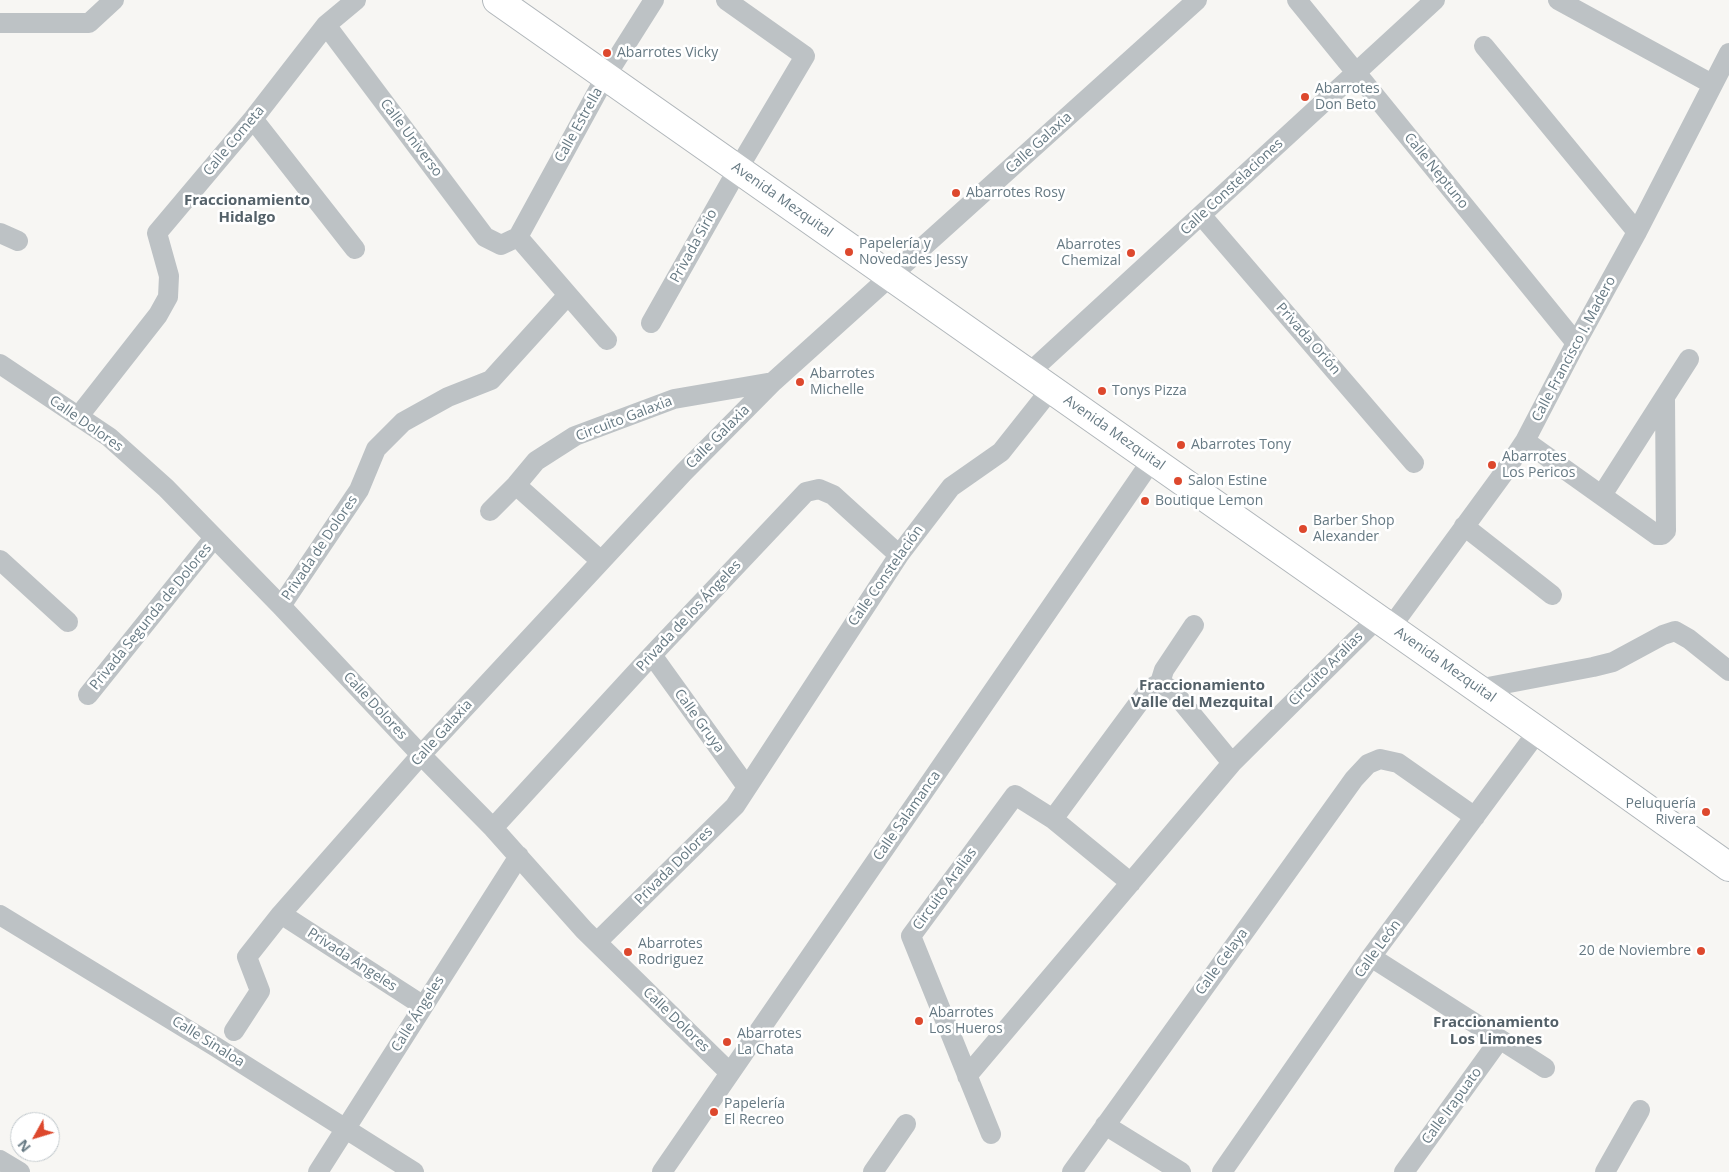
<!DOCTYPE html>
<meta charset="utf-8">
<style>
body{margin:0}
#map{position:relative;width:1729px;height:1172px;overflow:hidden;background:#f7f6f3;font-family:"Open Sans",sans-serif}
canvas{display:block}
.north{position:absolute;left:10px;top:1112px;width:50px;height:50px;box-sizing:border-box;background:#fff;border:1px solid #c2c9cd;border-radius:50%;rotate:231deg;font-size:14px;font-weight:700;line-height:20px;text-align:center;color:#667983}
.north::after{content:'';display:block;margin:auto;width:18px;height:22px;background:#dd482d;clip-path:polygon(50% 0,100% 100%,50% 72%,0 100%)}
</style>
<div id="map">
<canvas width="1729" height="1172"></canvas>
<div class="north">N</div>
</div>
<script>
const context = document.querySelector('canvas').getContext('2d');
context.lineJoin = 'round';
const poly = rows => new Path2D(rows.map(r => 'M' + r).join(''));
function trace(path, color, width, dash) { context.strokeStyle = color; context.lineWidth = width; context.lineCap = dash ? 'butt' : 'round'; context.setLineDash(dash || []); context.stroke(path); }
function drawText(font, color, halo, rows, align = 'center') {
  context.font = font + ' "Open Sans",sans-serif'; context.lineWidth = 5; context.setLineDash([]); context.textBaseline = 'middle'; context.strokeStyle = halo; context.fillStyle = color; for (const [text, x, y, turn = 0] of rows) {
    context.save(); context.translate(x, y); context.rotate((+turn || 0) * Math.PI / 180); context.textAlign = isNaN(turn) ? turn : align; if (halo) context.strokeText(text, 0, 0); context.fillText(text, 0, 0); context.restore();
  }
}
const secondary = poly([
 [497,0,1538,731,1729,867]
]);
trace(secondary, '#b0b6ba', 30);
trace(poly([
 [1297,0,1576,343],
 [1558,0,1712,84],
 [0,23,89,23,114,0],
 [326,25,485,237,501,245,518,237,606,76,654,0],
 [1484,46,1637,232],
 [253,119,355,249],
 [1201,215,1414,463],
 [0,233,18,241],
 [518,237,607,340],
 [651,323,738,169,805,56,726,0],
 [0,364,109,437,166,488,281,606,421,755,493,828,584,930,730,1073],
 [1029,373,1435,0],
 [78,417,158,315,168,297,169,276,157,233,253,119,326,25,356,0],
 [1525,441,1657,535,1662,535,1666,531,1665,398],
 [516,485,601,561],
 [1602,495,1689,359],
 [490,511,516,485,536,461,575,436,674,399,773,382],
 [1464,526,1552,595],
 [0,560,68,622],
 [281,606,359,490,376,449,403,422,448,397,491,380,568,295],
 [1391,627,1503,474,1525,441,1576,343,1637,232,1729,53],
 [652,655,747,787],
 [1160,683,1172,690,1232,763],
 [1160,683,1164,670,1194,625],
 [1474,686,1488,687,1593,667,1613,662,1663,635,1675,631,1689,639,1729,671],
 [88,695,214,538],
 [1053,819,1149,689,1160,683],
 [493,828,652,655,806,492,819,489,833,495,899,555],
 [281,914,422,1005],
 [0,915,216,1047,414,1172],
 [597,942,735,806,899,555,951,487,1001,452,1051,389],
 [1371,957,1545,1068],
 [234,1031,260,991,247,957,281,914,421,755,684,472,773,382,1197,0],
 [967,1076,1232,763,1378,618],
 [1105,1125,1181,1172],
 [991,1134,911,936,1015,795,1053,819,1131,883],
 [0,1160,20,1172],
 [318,1172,519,856],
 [662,1172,1152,460],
 [873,1172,906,1124],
 [1072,1172,1354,779,1368,764,1380,759,1398,763,1475,817],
 [1222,1172,1371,957,1538,731],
 [1404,1172,1500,1039],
 [1605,1172,1640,1110]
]), '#bdc2c5', 20);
trace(secondary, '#fff', 28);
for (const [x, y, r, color] of [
 [607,53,5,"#dd482d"],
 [1305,97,5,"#dd482d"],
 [956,193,5,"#dd482d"],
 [849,252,5,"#dd482d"],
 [1131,253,5,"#dd482d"],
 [800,382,5,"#dd482d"],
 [1102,391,5,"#dd482d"],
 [1181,445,5,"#dd482d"],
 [1492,465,5,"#dd482d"],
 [1178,481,5,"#dd482d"],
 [1145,501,5,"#dd482d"],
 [1303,529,5,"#dd482d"],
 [1706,812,5,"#dd482d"],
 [1701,951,5,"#dd482d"],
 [628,952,5,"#dd482d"],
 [919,1021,5,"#dd482d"],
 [727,1042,5,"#dd482d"],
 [714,1112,5,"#dd482d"]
]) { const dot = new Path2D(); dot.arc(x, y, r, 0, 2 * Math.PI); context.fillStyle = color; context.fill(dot); trace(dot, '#fff', 2); }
drawText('14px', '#667983', '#fff', [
 ["Abarrotes Vicky",617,53],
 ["Abarrotes",1315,89],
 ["Don Beto",1315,105],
 ["Abarrotes Rosy",966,193],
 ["Papelería y",859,244],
 ["Novedades Jessy",859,260],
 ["Abarrotes",1121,245,"right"],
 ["Chemizal",1121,261,"right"],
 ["Abarrotes",810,374],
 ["Michelle",810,390],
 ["Tonys Pizza",1112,391],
 ["Abarrotes Tony",1191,445],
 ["Abarrotes",1502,457],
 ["Los Pericos",1502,473],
 ["Salon Estine",1188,481],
 ["Boutique Lemon",1155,501],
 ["Barber Shop",1313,521],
 ["Alexander",1313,537],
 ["Peluquería",1696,804,"right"],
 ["Rivera",1696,820,"right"],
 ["Abarrotes",638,944],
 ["Rodriguez",638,960],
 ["20 de Noviembre",1691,951,"right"],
 ["Abarrotes",929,1013],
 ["Los Hueros",929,1029],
 ["Abarrotes",737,1034],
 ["La Chata",737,1050],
 ["Papelería",724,1104],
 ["El Recreo",724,1120]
], 'left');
drawText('14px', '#667983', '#fff', [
 ["Calle Estrella",579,125,-61],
 ["Calle Universo",411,138,53],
 ["Calle Cometa",234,141,-50],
 ["Calle Galaxia",1039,143,-42],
 ["Calle Neptuno",1436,171,51],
 ["Calle Constelaciones",1232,187,-43],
 ["Avenida Mezquital",782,200,35],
 ["Privada Sirio",694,246,-61],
 ["Privada Orión",1308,339,49],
 ["Calle Francisco I. Madero",1574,349,-62],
 ["Circuito Galaxia",624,419,-21],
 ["Calle Dolores",86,424,35],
 ["Avenida Mezquital",1114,433,35],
 ["Calle Galaxia",718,437,-45],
 ["Privada de Dolores",320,548,-56],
 ["Calle Constelación",886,576,-55],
 ["Privada de los Ángeles",689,616,-47],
 ["Privada Segunda de Dolores",151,617,-51],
 ["Avenida Mezquital",1445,665,35],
 ["Circuito Aralias",1326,669,-45],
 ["Calle Dolores",375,706,47],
 ["Calle Gruya",699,721,54],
 ["Calle Galaxia",442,733,-48],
 ["Calle Salamanca",907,816,-55],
 ["Privada Dolores",674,866,-45],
 ["Circuito Aralias",945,889,-54],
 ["Calle León",1378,949,-54],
 ["Privada Ángeles",352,960,33],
 ["Calle Celaya",1222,962,-54],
 ["Calle Ángeles",418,1014,-58],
 ["Calle Dolores",676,1020,44],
 ["Calle Sinaloa",208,1042,32],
 ["Calle Irapuato",1452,1106,-54]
]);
drawText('bold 15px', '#546169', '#fff', [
 ["Fraccionamiento",247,201],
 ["Hidalgo",247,218],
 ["Fraccionamiento",1202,686],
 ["Valle del Mezquital",1202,703],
 ["Fraccionamiento",1496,1023],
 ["Los Limones",1496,1040]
]);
</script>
